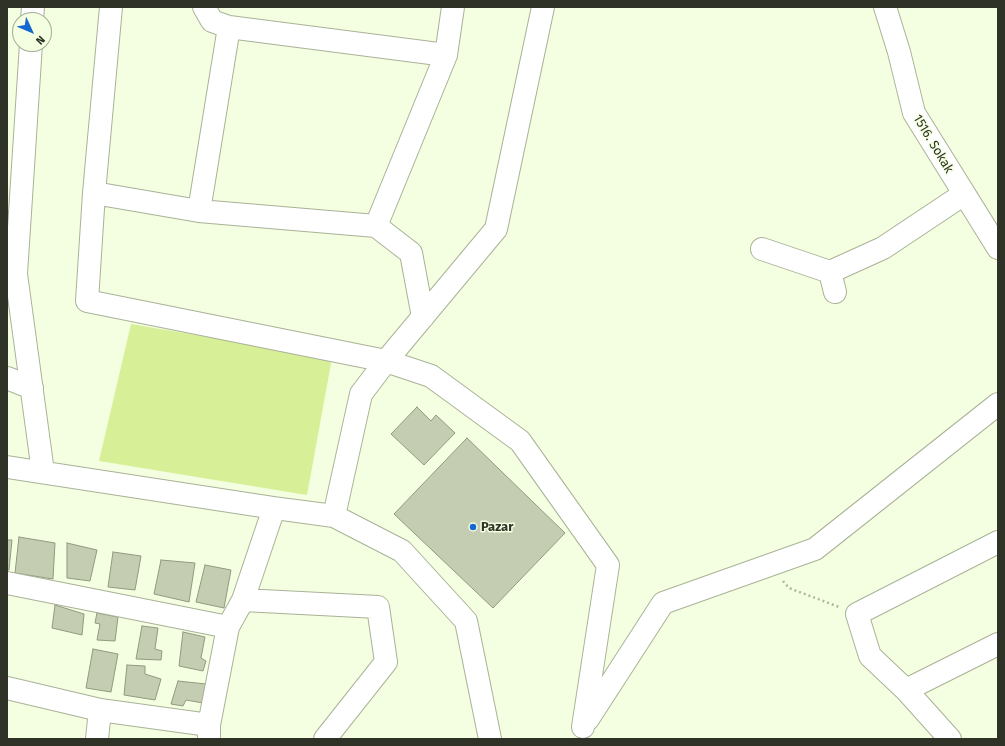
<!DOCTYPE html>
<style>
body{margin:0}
#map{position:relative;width:1005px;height:746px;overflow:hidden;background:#f4fee1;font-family:"Fira Sans",sans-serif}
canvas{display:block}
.frame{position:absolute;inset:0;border:8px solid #2f3227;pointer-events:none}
.north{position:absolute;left:12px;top:12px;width:40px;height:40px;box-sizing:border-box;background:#f4fee1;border:1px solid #a5ac97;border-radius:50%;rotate:134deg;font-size:11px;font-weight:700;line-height:16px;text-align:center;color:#2f3227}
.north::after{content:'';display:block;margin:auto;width:14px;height:18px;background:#1567d1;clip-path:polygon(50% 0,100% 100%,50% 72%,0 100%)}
</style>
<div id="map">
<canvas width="1005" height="746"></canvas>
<div class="frame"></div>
<div class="north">N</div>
</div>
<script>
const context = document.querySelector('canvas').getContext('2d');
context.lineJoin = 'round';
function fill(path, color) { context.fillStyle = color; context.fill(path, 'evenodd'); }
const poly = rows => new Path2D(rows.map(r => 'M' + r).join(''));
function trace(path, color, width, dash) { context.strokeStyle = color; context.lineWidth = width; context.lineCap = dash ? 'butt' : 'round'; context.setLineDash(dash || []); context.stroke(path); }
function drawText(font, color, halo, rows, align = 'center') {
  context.font = font + ' "Fira Sans",sans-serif'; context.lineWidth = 3; context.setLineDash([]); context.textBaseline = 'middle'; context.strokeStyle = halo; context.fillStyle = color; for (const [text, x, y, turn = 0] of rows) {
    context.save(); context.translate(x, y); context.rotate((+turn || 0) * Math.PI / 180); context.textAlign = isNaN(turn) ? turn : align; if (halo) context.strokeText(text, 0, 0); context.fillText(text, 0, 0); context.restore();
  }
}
fill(poly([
 [131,324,332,358,307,495,99,461]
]), '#d7f098');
const building = poly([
 [417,407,431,421,436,415,455,433,424,465,391,434,417,407],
 [467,438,565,533,493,608,394,514,467,438],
 [19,537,55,543,53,579,15,573,19,537],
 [7,540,12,540,9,570,7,570,7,540],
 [67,543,97,550,90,581,67,578,67,543],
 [113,552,141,556,135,590,108,587,113,552],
 [161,560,195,563,189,602,154,594,161,560],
 [205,565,231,570,224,608,196,602,205,565],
 [55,605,84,614,82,635,52,628,55,605],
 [97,613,118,617,115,641,97,640,100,624,95,623,97,613],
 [142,626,158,628,155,649,162,651,161,660,136,659,142,626],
 [183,632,205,637,201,658,206,661,203,671,179,666,183,632],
 [93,649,118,654,111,692,86,688,93,649],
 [127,665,145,666,145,674,161,679,155,700,124,695,127,665],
 [178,681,206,684,203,703,186,700,183,706,171,704,178,681]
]);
fill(building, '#c4cdb1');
trace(building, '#91997f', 1);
const minor = poly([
 [111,7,94,193,87,301,386,361,431,376,520,441,608,565,583,727],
 [885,7,899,52,914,113,998,248],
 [32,20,33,7],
 [229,27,446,55],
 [31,44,16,274,43,472],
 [94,193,199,211,376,226],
 [199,211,229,27,212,21,204,7],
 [762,249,830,272,883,248,964,194],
 [830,272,835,292],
 [423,317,411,253,376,226,446,55,453,7],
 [7,378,32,388],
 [7,467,274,508,334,516,402,551,466,621,490,739],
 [334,516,361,394,386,361,496,229,543,7],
 [7,583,228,627],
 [243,600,378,607,386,662,325,739],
 [7,688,100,710,209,725],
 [906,690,998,644],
 [588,719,663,603,815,549,998,404],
 [97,739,100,710],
 [209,739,209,725,228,627,243,600,274,508],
 [950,739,906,690,870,656,857,614,998,542]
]);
trace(minor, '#a9b297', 24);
trace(poly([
 [783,581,789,588,839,607]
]), '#b0b7a1', 2.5, [2, 3]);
trace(minor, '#fff', 22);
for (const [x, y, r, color] of [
 [473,527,4,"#1567d1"]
]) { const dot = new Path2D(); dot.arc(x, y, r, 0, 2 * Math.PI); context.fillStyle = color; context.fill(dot); trace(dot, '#f4fee1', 1.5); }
drawText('13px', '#2f3227', '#f4fee1', [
 ["1516. Sokak",933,144,59]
]);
drawText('bold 13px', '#2f3227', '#f4fee1', [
 ["Pazar",481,527]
], 'left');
</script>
